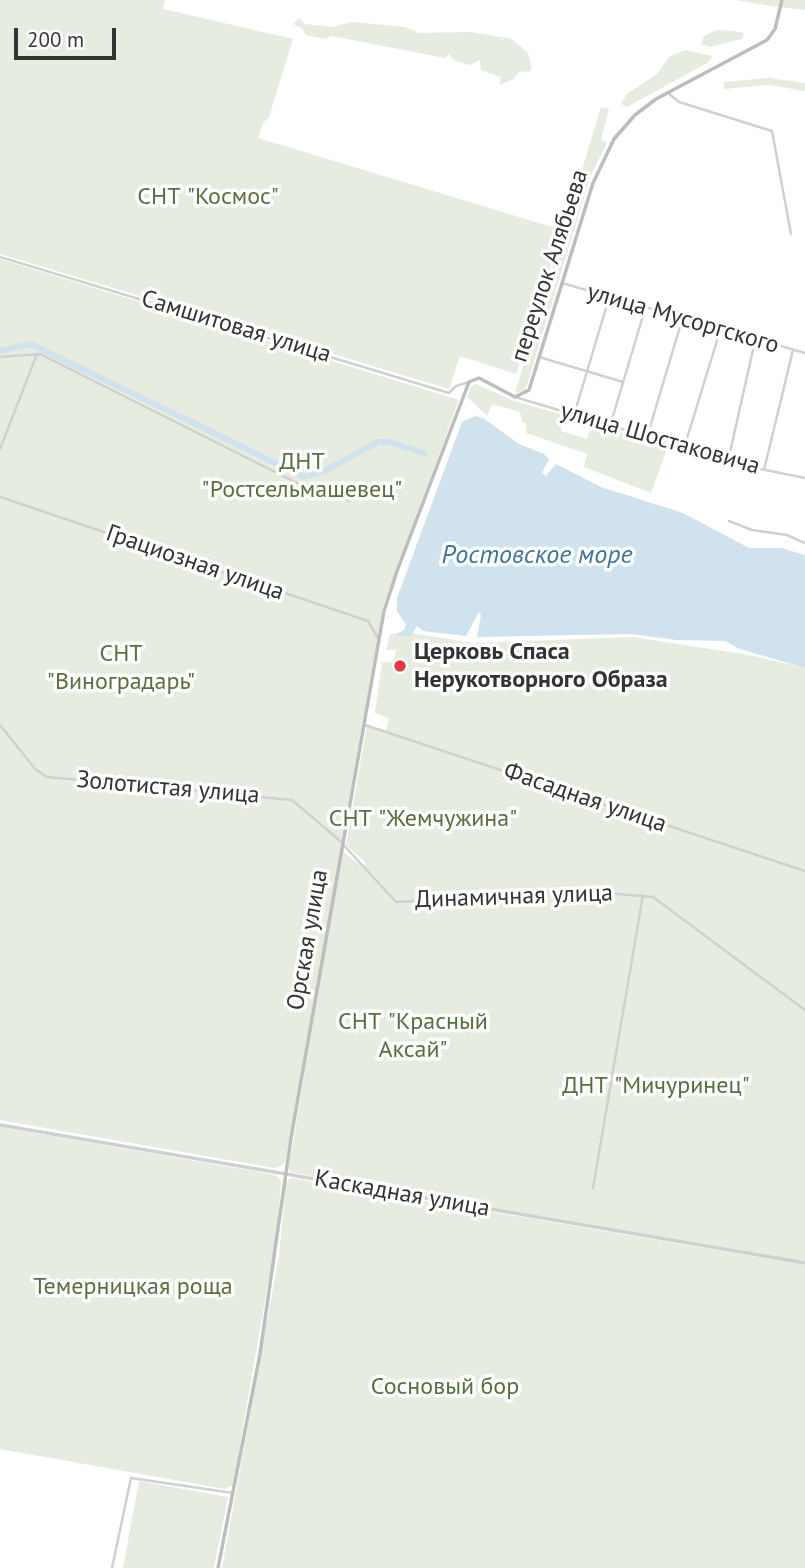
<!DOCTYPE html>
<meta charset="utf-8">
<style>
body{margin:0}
#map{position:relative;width:805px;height:1568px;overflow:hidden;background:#fff;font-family:"PT Sans",sans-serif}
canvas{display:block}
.scale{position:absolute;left:14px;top:28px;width:102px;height:32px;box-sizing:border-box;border:4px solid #333;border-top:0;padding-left:9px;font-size:21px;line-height:24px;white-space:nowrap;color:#333;-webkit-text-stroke:5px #fff;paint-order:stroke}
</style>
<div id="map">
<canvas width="805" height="1568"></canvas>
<div class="scale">200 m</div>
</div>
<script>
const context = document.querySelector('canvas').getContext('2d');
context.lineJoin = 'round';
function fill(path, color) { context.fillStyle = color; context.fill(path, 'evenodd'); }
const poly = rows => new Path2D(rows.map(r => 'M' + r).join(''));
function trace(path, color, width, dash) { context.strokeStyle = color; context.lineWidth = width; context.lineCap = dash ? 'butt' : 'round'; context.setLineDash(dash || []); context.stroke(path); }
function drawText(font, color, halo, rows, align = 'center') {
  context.font = font + ' "PT Sans",sans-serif'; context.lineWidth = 7; context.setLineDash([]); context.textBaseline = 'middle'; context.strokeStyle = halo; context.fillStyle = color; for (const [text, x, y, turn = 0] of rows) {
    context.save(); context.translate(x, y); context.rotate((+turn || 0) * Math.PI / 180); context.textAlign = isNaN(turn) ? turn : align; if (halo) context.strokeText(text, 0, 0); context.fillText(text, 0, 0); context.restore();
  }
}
fill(poly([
 [0,0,165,0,163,9,293,39,269,117,263,123,258,138,562,230,516,374,460,356,449,389,0,254],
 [735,0,805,0,805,10,772,6],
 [299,18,305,24,332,27,352,22,405,27,419,33,471,32,512,39,528,53,532,69,529,72,519,71,514,79,500,85,500,77,481,70,480,60,470,65,453,60,449,54,445,58,342,38,330,36,326,39,306,35,302,28,293,24],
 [716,30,733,31,744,33,742,39,709,47,701,44,704,36],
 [685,50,712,56,709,62,627,107,621,104,627,94,657,74,669,57],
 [769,78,805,83,805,91,769,85,724,89,724,82],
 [601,107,609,109,601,139,607,143,591,175,525,391,515,393],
 [0,259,459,400,383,606,340,849,362,867,366,863,346,845,367,725,386,731,389,718,375,713,382,662,393,662,396,650,386,650,390,634,411,633,473,643,633,637,749,655,805,668,805,1263,382,1190,382,1182,365,1179,362,1185,290,1172,289,1166,326,947,285,1162,281,1166,274,1168,0,1120],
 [476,384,514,401,564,415,561,431,587,439,592,423,668,447,651,493,584,467,587,454,526,433,526,423,522,422,520,412,492,404,487,416,467,397,471,387],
 [0,1127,276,1175,281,1181,277,1231,233,1485,225,1489,0,1449],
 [291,1178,805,1265,805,1568,222,1568,279,1255,286,1182],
 [139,1481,228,1497,214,1568,123,1568]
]), '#e6ecdf');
fill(poly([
 [475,416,483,418,519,444,544,454,549,459,542,473,546,476,556,464,601,487,683,513,749,548,781,548,805,555,805,668,740,649,725,641,677,640,631,634,477,637,481,615,479,612,466,636,423,631,417,626,411,636,395,635,404,630,406,625,397,611,397,598,462,422]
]), '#cfe2ee');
trace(poly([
 [0,351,31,344,304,477,326,470,378,442,389,442,424,453]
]), '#cfe2ee', 6);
trace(poly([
 [668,93,679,102,772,131,791,234],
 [0,257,449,393,456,386,469,382],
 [562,283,805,353],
 [0,357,40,354,295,482,350,501],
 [539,357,623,382],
 [515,397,746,466,805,478],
 [574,415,609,298],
 [610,426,645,309],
 [647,437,682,320],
 [684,448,720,331],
 [0,449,37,354],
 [728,461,755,341],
 [764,470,793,350],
 [0,497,368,621,378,638],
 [729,521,752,530,787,535,805,543],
 [0,725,36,770,47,777,292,800,339,840,396,902,505,897,568,890,653,897,805,1010],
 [365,725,805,871],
 [593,1188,643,895],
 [112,1568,131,1478,233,1493]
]), '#d0d0d0', 2.5);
trace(poly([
 [0,1125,805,1263]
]), '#d0d0d0', 3.5);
trace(poly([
 [218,1568,260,1354,291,1138,384,611,397,571,469,382,479,378,515,397,529,390,593,183,614,139,635,115,656,99,767,40,775,29,782,0]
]), '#bdbdbd', 3.5);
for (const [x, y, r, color] of [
 [400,666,7,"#e63946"]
]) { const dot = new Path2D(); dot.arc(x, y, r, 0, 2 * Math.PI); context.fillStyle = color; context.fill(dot); trace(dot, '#fff', 2.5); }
drawText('24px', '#56703f', '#fff', [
 ["СНТ \"Космос\"",208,197],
 ["ДНТ",302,462],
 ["\"Ростсельмашевец\"",302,490],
 ["СНТ",121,654],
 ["\"Виноградарь\"",121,682],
 ["СНТ \"Жемчужина\"",423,819],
 ["СНТ \"Красный",413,1022],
 ["Аксай\"",413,1050],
 ["ДНТ \"Мичуринец\"",656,1086],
 ["Темерницкая роща",133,1287],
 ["Сосновый бор",445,1387]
]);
drawText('24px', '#333', '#fff', [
 ["переулок Алябьева",550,266,-72],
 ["улица Мусоргского",683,319,16],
 ["Самшитовая улица",236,327,17],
 ["улица Шостаковича",660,439,16],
 ["Грациозная улица",195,563,19],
 ["Золотистая улица",168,788,5],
 ["Фасадная улица",585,798,19],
 ["Динамичная улица",514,897,-2],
 ["Орская улица",308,940,-80],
 ["Каскадная улица",402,1194,10]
]);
drawText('bold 24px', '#333', '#fff', [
 ["Церковь Спаса",414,652],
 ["Нерукотворного Образа",414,680]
], 'left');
drawText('italic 26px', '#3f7597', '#fff', [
 ["Ростовское море",537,556]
]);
</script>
